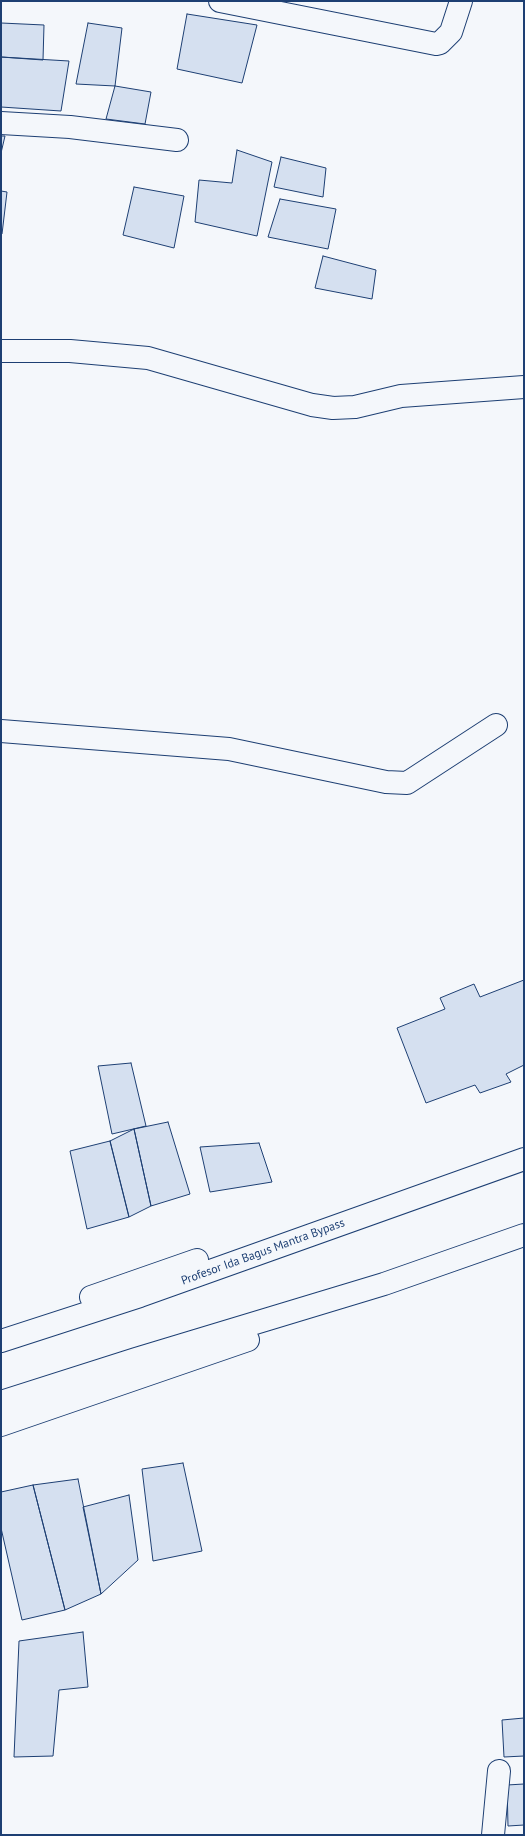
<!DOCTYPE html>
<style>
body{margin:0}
#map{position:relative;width:525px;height:1836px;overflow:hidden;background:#f4f7fb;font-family:"PT Sans",sans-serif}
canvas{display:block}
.frame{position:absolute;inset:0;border:2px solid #1d3f73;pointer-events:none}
</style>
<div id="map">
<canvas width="525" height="1836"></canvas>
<div class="frame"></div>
</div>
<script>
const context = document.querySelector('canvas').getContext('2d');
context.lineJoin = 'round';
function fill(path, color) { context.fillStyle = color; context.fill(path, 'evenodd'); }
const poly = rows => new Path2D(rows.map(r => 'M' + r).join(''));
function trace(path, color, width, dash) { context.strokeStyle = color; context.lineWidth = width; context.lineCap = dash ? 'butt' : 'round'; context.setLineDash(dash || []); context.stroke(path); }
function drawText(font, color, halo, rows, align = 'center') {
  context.font = font + ' "PT Sans",sans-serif'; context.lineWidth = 3; context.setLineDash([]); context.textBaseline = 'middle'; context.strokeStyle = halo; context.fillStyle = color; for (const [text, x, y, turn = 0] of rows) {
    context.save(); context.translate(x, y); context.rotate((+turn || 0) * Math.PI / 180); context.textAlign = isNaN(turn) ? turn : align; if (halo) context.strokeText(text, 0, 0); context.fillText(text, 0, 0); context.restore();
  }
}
const building = poly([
 [187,14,257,25,242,83,177,69,187,14],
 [1,23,44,25,43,60,1,57,1,23],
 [88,23,122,28,115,86,76,84,88,23],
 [1,57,69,61,61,111,1,107,1,57],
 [115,86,151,92,145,124,106,119,115,86],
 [1,136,5,136,1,153,1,136],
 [237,150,272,162,257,236,195,222,199,180,232,183,237,150],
 [281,157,326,168,323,197,274,187,281,157],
 [134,187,184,196,174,248,123,235,134,187],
 [1,191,7,192,2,234,1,234,1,191],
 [280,199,336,209,328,249,268,237,280,199],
 [323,256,376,270,372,299,315,288,323,256],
 [524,980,524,1065,506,1074,511,1082,480,1093,475,1085,426,1103,397,1028,445,1009,440,998,474,984,480,997,524,980],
 [131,1063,146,1126,112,1134,98,1066,131,1063],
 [168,1122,190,1194,151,1206,134,1129,168,1122],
 [134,1129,151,1206,129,1217,110,1141,134,1129],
 [110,1141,129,1217,87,1229,70,1151,110,1141],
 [259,1143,272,1182,210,1192,200,1147,259,1143],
 [183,1463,202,1551,153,1561,142,1469,183,1463],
 [78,1479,101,1594,65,1610,33,1485,78,1479],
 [33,1485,65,1610,22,1620,1,1528,1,1492,33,1485],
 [129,1495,138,1560,101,1594,83,1507,129,1495],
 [83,1632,88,1687,59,1690,53,1756,14,1757,19,1641,83,1632],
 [524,1718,524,1756,504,1757,502,1720,524,1718],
 [524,1784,524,1825,508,1826,507,1785,524,1784]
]);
fill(building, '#d5e0f0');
trace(building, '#1d3f73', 1);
const minor = poly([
 [220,1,436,44,440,43,451,32,461,1],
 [1,123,70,127,177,140],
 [1,351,70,351,148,358,312,405,333,408,355,407,401,396,524,387],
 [1,731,229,749,386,782,407,783,496,725],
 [493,1835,499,1771]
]);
const highway = poly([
 [91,1297,197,1260],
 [1,1341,140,1296,524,1159],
 [1,1402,136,1359,384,1284,524,1235],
 [1,1425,248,1340]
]);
trace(minor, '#1d3f73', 24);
trace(highway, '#1d3f73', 24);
trace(minor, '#f4f7fb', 22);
trace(highway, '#f4f7fb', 22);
drawText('12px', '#1d3f73', '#f4f7fb', [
 ["Profesor Ida Bagus Mantra Bypass",263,1252,-20]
]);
</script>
